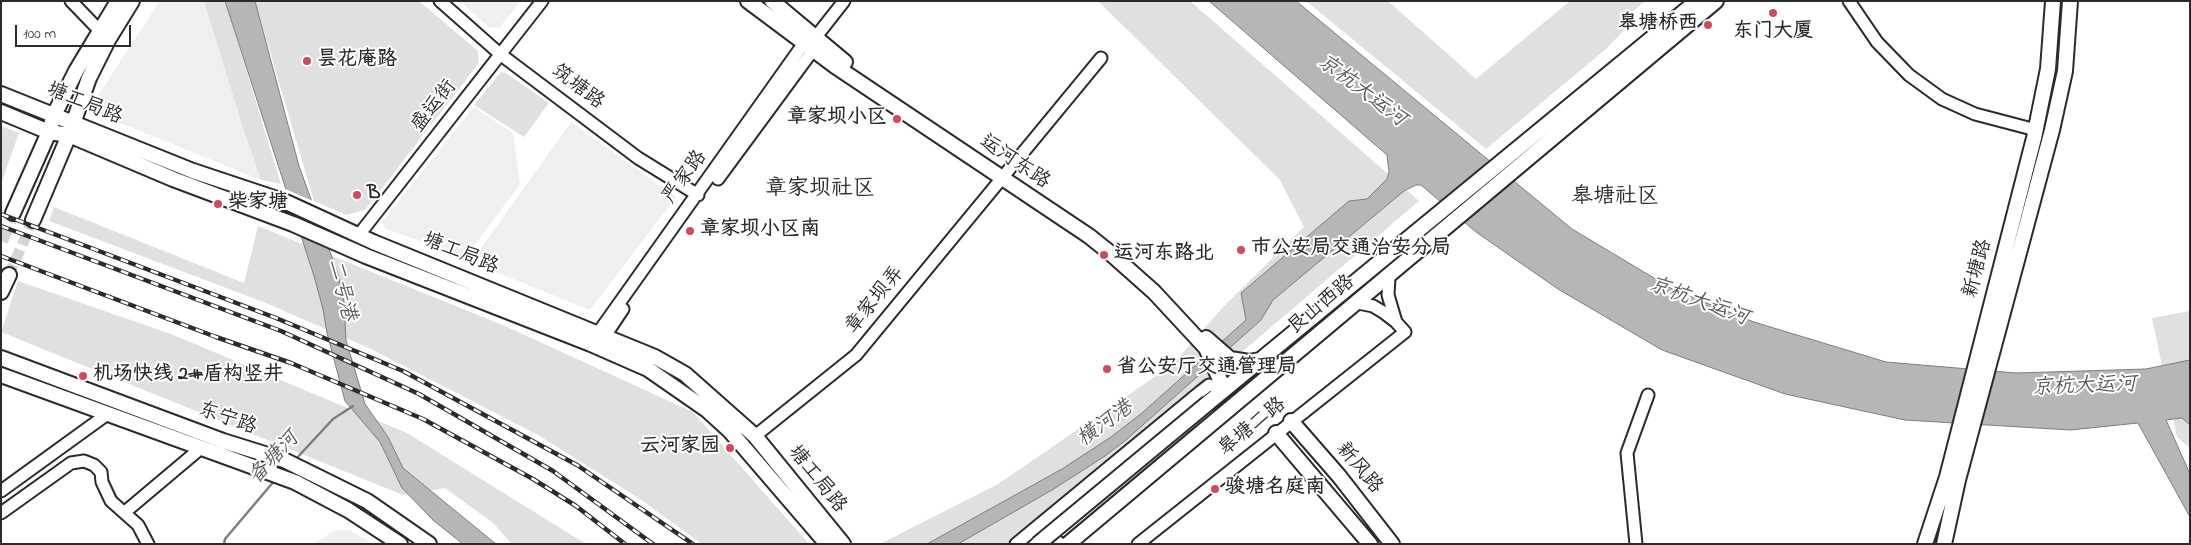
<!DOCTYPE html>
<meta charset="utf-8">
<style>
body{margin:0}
#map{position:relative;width:2191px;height:545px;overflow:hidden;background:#fff;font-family:"Indie Flower",sans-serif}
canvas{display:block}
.frame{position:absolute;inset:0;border:2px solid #2b2b2b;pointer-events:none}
.scale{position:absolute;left:15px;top:25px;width:116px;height:22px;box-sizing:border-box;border:2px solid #2b2b2b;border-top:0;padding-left:6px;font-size:15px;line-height:18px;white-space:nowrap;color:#2b2b2b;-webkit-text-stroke:4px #fff;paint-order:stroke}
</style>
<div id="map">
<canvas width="2191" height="545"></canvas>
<div class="frame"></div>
<div class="scale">100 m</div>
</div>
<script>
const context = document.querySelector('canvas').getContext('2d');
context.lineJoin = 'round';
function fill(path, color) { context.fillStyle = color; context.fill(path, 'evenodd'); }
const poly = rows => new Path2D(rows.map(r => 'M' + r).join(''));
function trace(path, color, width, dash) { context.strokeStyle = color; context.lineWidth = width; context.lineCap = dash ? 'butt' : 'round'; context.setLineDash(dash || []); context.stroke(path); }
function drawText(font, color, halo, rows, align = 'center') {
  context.font = font + ' "Indie Flower","LXGW WenKai TC",sans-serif'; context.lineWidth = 4; context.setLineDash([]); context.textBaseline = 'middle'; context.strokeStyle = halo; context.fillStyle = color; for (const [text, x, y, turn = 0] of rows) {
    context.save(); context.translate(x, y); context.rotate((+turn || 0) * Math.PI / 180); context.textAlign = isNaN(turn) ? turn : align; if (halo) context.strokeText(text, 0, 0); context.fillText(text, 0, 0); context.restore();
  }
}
fill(poly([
 [160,1,204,1,243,128,261,180,96,113,95,100],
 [460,1,521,1,499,28,489,27],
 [474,107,513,133,520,184,466,257,386,229,382,222],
 [571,122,676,197,590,310,471,262],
 [340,530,350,530,373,544,314,544,332,532]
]), '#efefef');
fill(poly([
 [204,1,225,1,281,184,261,180,243,128],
 [255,1,419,1,478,51,479,63,365,210,346,215,314,201],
 [1098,1,1190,1,1419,201,1181,404,1006,544,880,544,998,484,1172,365,1224,306,1304,227,1280,180],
 [1306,1,1388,1,1476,79,1570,1,1645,1,1632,12,1636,18,1606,49,1486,149],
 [501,72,506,73,549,103,524,137,474,105],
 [1,126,19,133,1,184],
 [54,207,244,283,258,226,505,326,693,412,809,544,702,544,640,499,538,435,371,349,266,303,49,221],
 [18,281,171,334,407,433,586,544,512,544,493,523,445,488,403,495,1,332],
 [2190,311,2190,448,2177,437,2152,318]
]), '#e0e0e0');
const water = poly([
 [225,1,255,1,299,166,338,274,344,302,346,340,365,404,388,437,403,468,496,544,463,544,434,521,402,488,380,442,345,401,327,333,323,309,314,276,225,1],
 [1209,1,1296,1,1572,229,1674,290,1754,322,1886,362,2016,373,2146,369,2190,360,2190,425,2182,418,2166,420,2190,474,2190,517,2138,423,2070,430,1905,420,1785,394,1662,350,1558,289,1476,232,1421,185,1416,185,1404,191,1273,300,1261,320,1126,440,1105,456,1052,490,958,544,927,544,1062,469,1111,437,1142,413,1246,320,1241,293,1349,201,1367,199,1387,179,1389,172,1387,155,1209,1]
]);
fill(water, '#b6b6b6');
trace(water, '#7e7e7e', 1);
fill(poly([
 [283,188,313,201,329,246,297,233]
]), '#fff');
trace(poly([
 [295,460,333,419,353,406],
 [224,544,225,539,275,480]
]), '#7e7e7e', 2.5);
trace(poly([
 [9,275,33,220]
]), '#d5d5d5', 11, [11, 5.5]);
trace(poly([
 [1,241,13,213]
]), '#d5d5d5', 14, [14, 7]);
const minor = poly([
 [71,1,99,30],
 [440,1,500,54,638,158,698,195],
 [1849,1,1877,42,1909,75,1942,99,1975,114,2036,130],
 [718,179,813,50,814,42],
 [358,236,542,1],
 [1389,277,1388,295,1396,322],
 [593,340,804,43,815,38,844,1],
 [601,342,623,309],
 [755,436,856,355,1101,58],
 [1,491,106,415],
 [125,512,201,448],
 [1,513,71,463,84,461,94,465,101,472,102,482,111,501,138,525,148,544],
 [1045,529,1060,544],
 [1016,544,1200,392,1209,385,1224,389],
 [1138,544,1405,332,1396,322,1383,312,1373,306,1358,303],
 [1636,544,1627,453,1648,395]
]);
const major = poly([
 [748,1,835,66,1089,236,1109,252,1154,292,1206,348,1224,389],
 [772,1,845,62],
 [1,94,193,171,286,202,373,242,655,357,685,374,755,436,843,544],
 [1,112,49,132,69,135,173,179,293,224,366,256,591,344,648,369,707,410,729,430,827,544],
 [13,213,49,132,54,115,76,71,118,1],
 [33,220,69,135,89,78,108,40,132,1],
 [1,292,9,275],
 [1206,338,1230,359,1249,362,1260,360],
 [1,358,223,441,284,460,367,501,429,544],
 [1,375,295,482,348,510,400,544],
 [1208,403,1697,1],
 [1291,421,1339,476,1392,544],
 [1276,433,1370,544],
 [1068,544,1716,1],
 [1925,544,1947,477,2034,138,2048,69,2053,1],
 [1944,544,1958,480,2052,130,2065,71,2070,1]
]);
trace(minor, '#2b2b2b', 15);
trace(major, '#2b2b2b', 18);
trace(minor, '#fff', 11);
trace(major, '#fff', 14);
const rail = poly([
 [1,214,276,318,403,371,577,465,693,544],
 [1,226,281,331,419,394,553,471,653,544],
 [1,256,216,337,291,363,423,419,533,479,576,506,625,544]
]);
trace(rail, '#2b2b2b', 4.5);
trace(rail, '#fff', 2.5, [8]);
const majorBridge = poly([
 [1038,544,1208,403]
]);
trace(majorBridge, '#2b2b2b', 18, []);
trace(majorBridge, '#fff', 14);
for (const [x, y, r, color] of [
 [1773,13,5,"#d1495b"],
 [1708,25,5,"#d1495b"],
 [307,61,5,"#d1495b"],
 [897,119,5,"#d1495b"],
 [357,195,5,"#d1495b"],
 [218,204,5,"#d1495b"],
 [690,231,5,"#d1495b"],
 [1241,250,5,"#d1495b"],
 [1104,255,5,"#d1495b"],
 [1107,369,5,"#d1495b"],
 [83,376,5,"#d1495b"],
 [730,448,5,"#d1495b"],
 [1215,489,5,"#d1495b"]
]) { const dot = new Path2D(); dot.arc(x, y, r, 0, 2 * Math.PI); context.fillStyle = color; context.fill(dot); trace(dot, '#fff', 2); }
drawText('bold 20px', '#2b2b2b', '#fff', [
 ["皋塘桥西",1698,25,"right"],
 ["东门大厦",1773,33,"center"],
 ["昙花庵路",317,61],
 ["章家坝小区",887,119,"right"],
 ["B",367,195],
 ["柴家塘",228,204],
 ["章家坝小区南",700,231],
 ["市公安局交通治安分局",1251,250],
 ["运河东路北",1114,255],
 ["省公安厅交通管理局",1117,369],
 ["机场快线 2#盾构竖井",93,376],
 ["云河家园",720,448,"right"],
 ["骏塘名庭南",1225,489]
], 'left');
drawText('20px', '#2b2b2b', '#fff', [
 ["筑塘路",577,88,37],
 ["塘工局路",84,105,22],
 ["盛运街",435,107,-52],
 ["运河东路",1014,163,34],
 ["严家路",686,178,-54],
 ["塘工局路",460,255,22],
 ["新塘路",1979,269,-75],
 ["章家坝弄",876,301,-51],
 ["艮山西路",1322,306,-40],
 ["东宁路",227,420,19],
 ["皋塘二路",1253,428,-39],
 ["新风路",1358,469,50],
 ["塘工局路",816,480,51]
]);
drawText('italic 21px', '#5c5c5c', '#fff', [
 ["京杭大运河",1361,92,37],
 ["二号港",340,290,76],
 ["京杭大运河",1698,303,20],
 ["京杭大运河",2084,388,-2],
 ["横河港",1106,425,-36],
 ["备塘河",275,459,-47]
]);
drawText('22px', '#2b2b2b', '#fff', [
 ["章家坝社区",820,190],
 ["皋塘社区",1615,198]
]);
</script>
